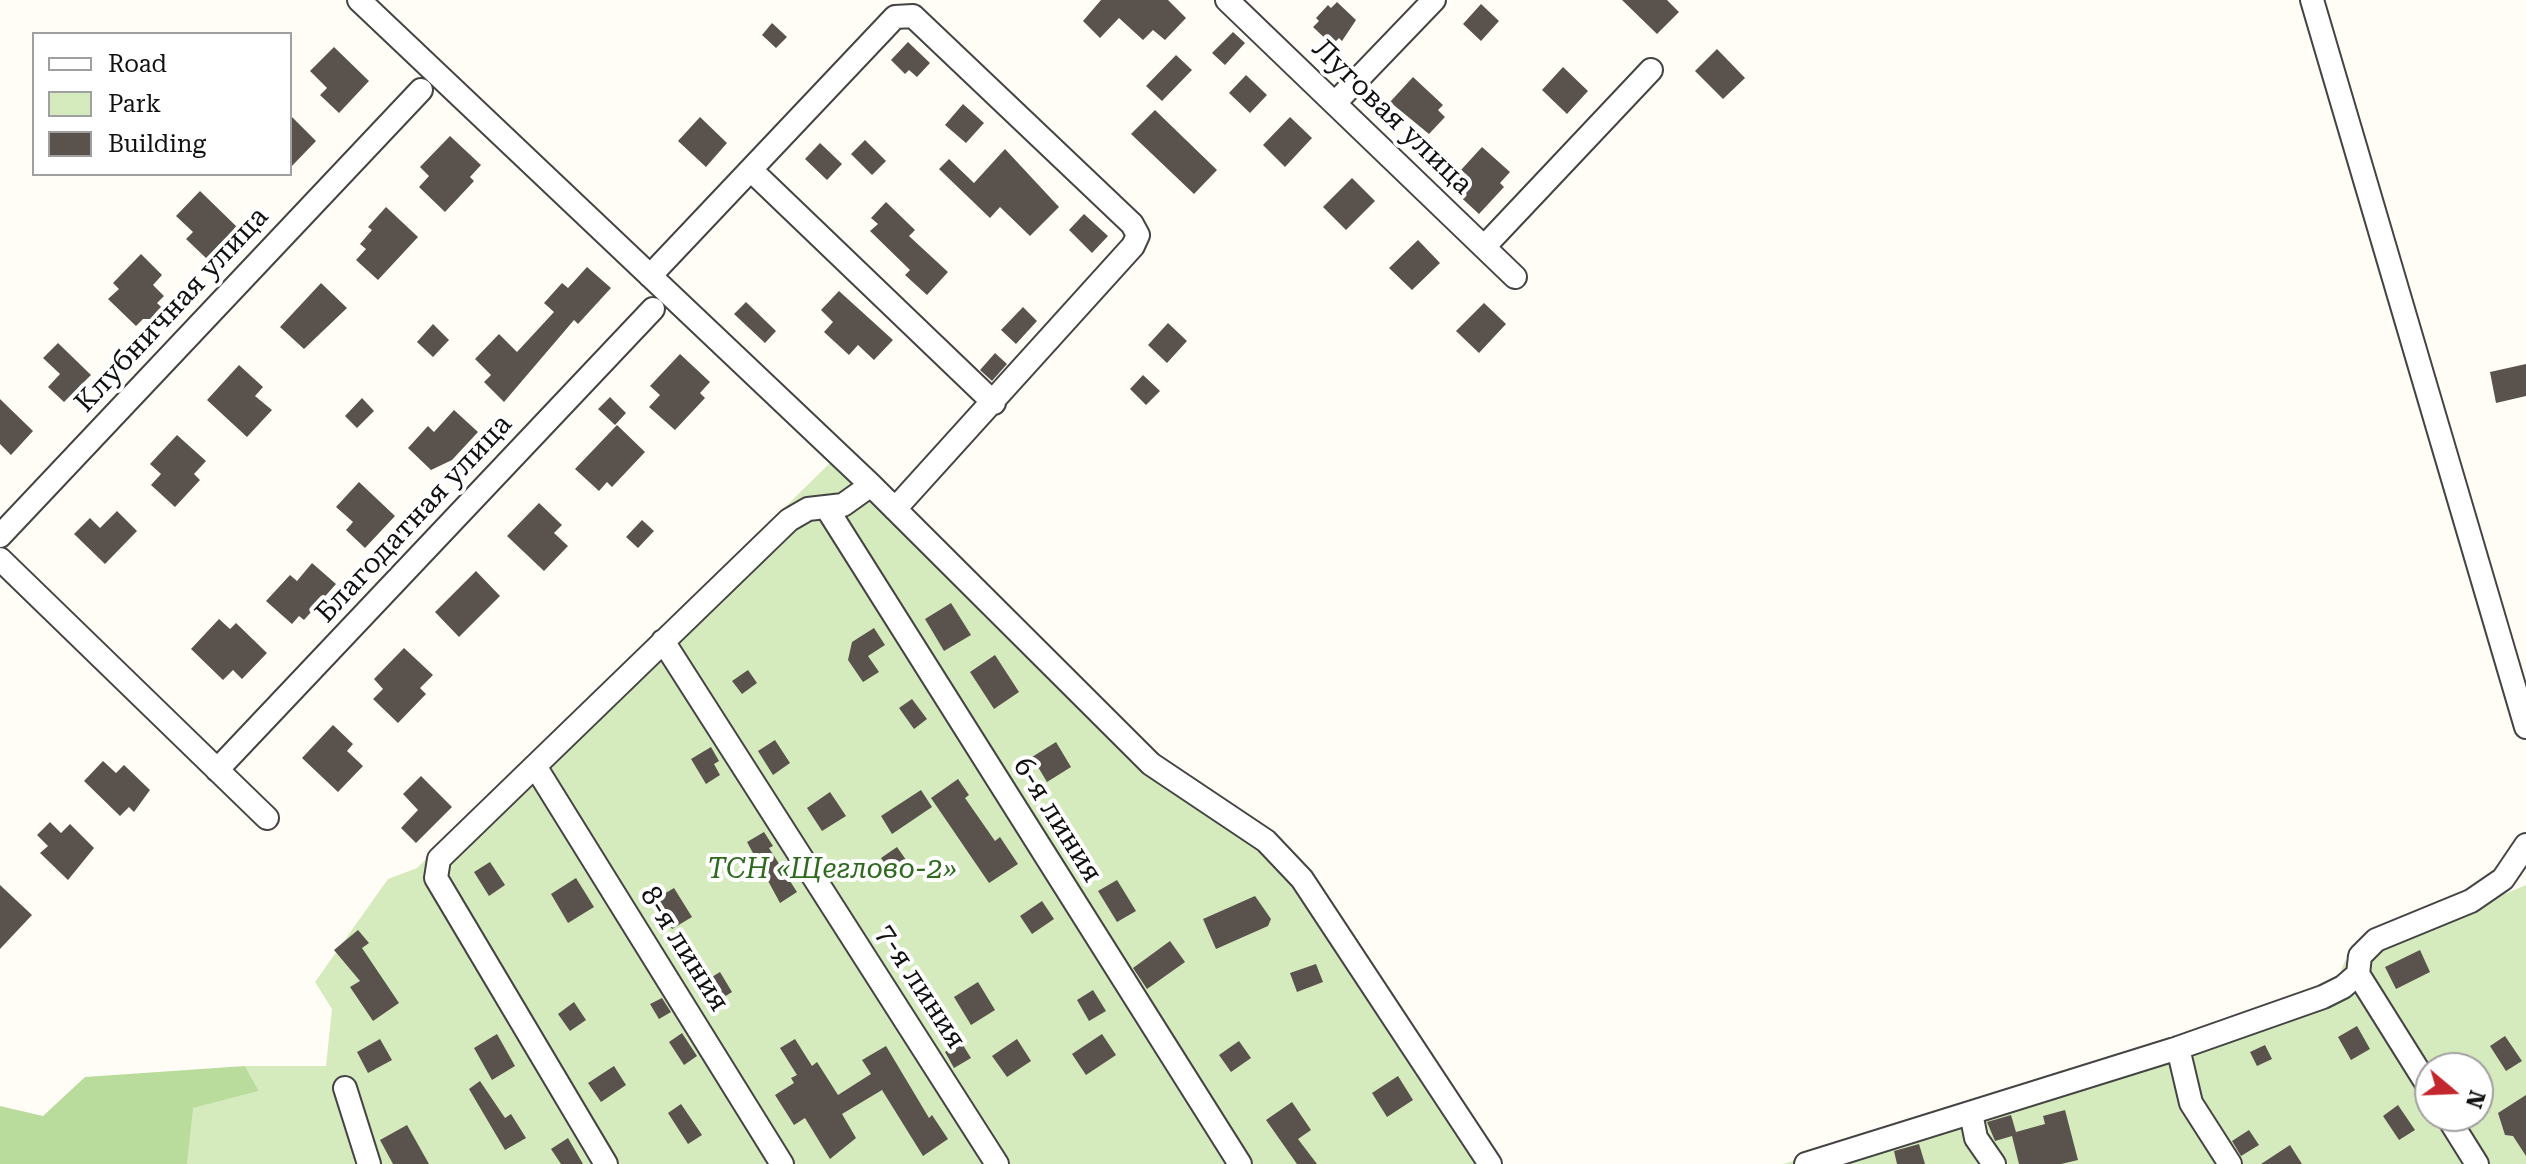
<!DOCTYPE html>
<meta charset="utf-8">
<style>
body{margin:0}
#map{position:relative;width:2526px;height:1164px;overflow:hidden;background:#fffdf5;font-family:"Roboto Serif",serif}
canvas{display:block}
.legend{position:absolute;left:32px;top:32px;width:260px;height:144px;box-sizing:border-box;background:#fff;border:2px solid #a0a0a0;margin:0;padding:10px 14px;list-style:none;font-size:24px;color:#111}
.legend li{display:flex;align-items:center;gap:16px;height:40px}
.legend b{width:40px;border:2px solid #a0a0a0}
.north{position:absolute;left:2414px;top:1052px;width:80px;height:80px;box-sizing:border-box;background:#fff;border:2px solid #a0a0a0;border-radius:50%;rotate:109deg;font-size:22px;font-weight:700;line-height:32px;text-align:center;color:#111}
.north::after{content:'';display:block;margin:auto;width:28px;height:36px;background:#c4262e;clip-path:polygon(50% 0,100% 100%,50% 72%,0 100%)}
</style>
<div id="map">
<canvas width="2526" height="1164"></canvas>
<ul class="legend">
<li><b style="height:10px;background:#fff"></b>Road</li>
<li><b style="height:22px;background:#d5ebbd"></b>Park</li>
<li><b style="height:22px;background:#5a524d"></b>Building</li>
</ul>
<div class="north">N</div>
</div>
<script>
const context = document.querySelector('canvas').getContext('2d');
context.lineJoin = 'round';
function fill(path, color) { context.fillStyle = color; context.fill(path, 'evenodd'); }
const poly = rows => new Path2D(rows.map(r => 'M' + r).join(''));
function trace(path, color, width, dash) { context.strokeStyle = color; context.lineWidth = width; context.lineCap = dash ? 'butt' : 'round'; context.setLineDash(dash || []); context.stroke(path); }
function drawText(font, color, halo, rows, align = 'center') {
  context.font = font + ' "Roboto Serif",serif'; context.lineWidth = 8; context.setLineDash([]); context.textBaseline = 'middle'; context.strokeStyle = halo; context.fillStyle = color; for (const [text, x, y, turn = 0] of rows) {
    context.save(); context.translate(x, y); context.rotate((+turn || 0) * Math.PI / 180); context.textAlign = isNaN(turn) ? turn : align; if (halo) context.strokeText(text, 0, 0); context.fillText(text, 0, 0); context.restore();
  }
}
fill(poly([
 [833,460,1146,770,1259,846,1296,884,1479,1164,187,1164,192,1108,259,1091,245,1066,326,1066,332,1009,315,982,388,879,417,868],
 [2526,885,2526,1164,1783,1164,2174,1042,2320,992,2337,980,2345,961],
 [2430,1068,2478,1068,2478,1116,2430,1116]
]), '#d5ebbd');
fill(poly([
 [245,1066,259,1091,193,1108,187,1164,0,1164,0,1106,43,1116,85,1077]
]), '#b9dc9c');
fill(poly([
 [1101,0,1168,0,1186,18,1165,40,1153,30,1143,40,1119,18,1100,38,1083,21],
 [1622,0,1667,0,1679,12,1657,34],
 [1337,2,1356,20,1342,41,1339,38,1332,45,1313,27,1319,21,1316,18,1328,5,1331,8],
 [1481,4,1499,21,1481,41,1463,24],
 [772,23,787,37,776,48,762,35],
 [1233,32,1245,43,1225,65,1212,53],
 [908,42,930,63,917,77,909,70,905,74,891,60],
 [334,47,369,81,339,113,320,95,327,88,310,71],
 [1717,49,1745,78,1723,99,1695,71],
 [1176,55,1192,70,1162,101,1146,86],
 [1563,67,1588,91,1567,114,1542,90],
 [1246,75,1267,95,1250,113,1229,93],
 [1413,77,1443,105,1438,110,1445,117,1429,134,1390,102],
 [963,104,984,123,966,143,945,125],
 [1155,110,1217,170,1194,194,1131,134],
 [290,115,316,141,290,168],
 [700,117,727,143,706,167,678,141],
 [1290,117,1312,138,1285,167,1263,145],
 [450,136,481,165,470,177,474,181,445,212,419,187,429,176,420,167],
 [865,140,886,161,872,175,851,154],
 [820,143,842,164,827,180,805,159],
 [1482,147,1510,172,1500,183,1504,187,1479,214,1453,190,1467,175,1461,170],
 [1005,149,1059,207,1030,236,1000,207,990,218,939,169,949,159,974,183],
 [1352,178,1375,201,1346,230,1323,207],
 [200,191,237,227,206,258,186,239,193,232,176,216],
 [886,202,915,230,909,236,948,272,927,295,905,275,910,270,870,231,878,224,871,218],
 [386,207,418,237,378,280,356,260,366,249,360,244,372,230,368,227],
 [1084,214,1108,236,1092,253,1069,230],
 [1418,240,1440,263,1412,290,1389,268],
 [141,254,162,275,153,285,164,296,157,303,174,319,143,319,136,326,108,299,119,289,113,283],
 [587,267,611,288,578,324,574,320,504,402,484,382,491,375,475,359,499,334,517,352,554,312,544,303,562,283,568,288],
 [321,283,347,308,304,349,280,327],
 [839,291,893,340,874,360,858,345,849,355,824,332,833,322,821,310],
 [746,302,776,331,765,343,734,314],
 [1484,303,1506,324,1479,353,1456,331],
 [1023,307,1037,321,1016,344,1001,330],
 [1168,323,1187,341,1167,363,1148,345],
 [433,324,449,340,433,357,417,342],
 [58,343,91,375,64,402,48,387,60,374,43,358],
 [995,353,1007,364,992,381,980,370],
 [680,354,710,382,700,393,705,398,675,430,649,407,660,395,650,386],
 [2526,364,2526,396,2496,403,2490,372],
 [239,365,263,387,255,396,272,410,247,437,207,400],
 [1143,375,1160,391,1146,405,1130,389],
 [610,397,626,413,615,425,598,409],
 [362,398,374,411,357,428,345,416],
 [0,399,33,431,11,455,0,444],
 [454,410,478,432,452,460,431,470,408,448,428,426,434,432],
 [617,425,645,452,612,487,607,482,599,491,575,469],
 [177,435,206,461,194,474,200,480,175,507,151,485,161,474,150,464],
 [359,482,395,516,365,548,346,530,353,522,336,507],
 [539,503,562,525,554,533,568,546,544,571,507,536],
 [117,511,137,531,105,564,74,534,90,518,100,528],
 [642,520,654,531,638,548,626,537],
 [312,563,336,584,304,620,299,616,292,624,266,601,290,575,297,581],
 [476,571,500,596,459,637,435,612],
 [951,603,971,635,944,651,925,619],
 [219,619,230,629,236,623,267,653,242,679,233,670,223,680,191,649],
 [874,628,885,645,868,656,879,672,863,682,848,660,852,642],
 [404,648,433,675,420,688,426,694,398,723,373,699,383,689,374,679],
 [995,655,1019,692,994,709,970,672],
 [748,670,757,683,742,694,732,681],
 [912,699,927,719,914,729,899,708],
 [333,725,353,744,347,751,363,766,338,792,302,758],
 [775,740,790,763,773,775,758,751],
 [1056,742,1071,767,1047,782,1032,757],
 [711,747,719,761,714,764,720,775,706,784,691,759],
 [103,761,116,773,124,765,150,790,134,812,129,807,120,816,84,781],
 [421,776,452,807,416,843,401,828,418,810,403,794],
 [958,779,969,795,965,798,995,841,1000,837,1018,864,989,883,931,798],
 [921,790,932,807,892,834,881,816],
 [830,792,846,816,822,831,807,808],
 [50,822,61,833,70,824,94,848,68,880,40,853,48,846,37,835],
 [764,832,773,846,769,848,797,892,780,903,747,842],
 [897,847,911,867,896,878,881,858],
 [490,862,505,885,489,896,474,872],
 [576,878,594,907,568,923,551,894],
 [1117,880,1136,911,1117,922,1098,891],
 [0,885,32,915,0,949],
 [674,888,692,917,672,929,654,900],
 [1255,896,1271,919,1268,926,1216,949,1203,919],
 [1042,901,1054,919,1032,934,1020,916],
 [358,930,369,943,362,948,399,1003,373,1021,350,987,360,981,334,950],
 [1170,941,1185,962,1147,989,1133,968],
 [2420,950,2430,972,2396,989,2385,967],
 [1316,964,1323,982,1297,992,1290,973],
 [720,972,732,992,719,1000,707,980],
 [978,982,995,1010,971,1025,954,997],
 [1093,990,1106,1011,1089,1021,1077,1000],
 [662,998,671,1012,659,1019,650,1004],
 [574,1002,586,1020,570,1031,558,1014],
 [2357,1026,2370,1049,2351,1060,2338,1037],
 [682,1033,697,1056,684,1065,669,1042],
 [497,1034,515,1066,492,1080,474,1048],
 [1102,1034,1116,1055,1086,1075,1072,1054],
 [2505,1036,2522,1061,2506,1071,2490,1046],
 [380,1039,392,1060,368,1073,357,1052],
 [795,1039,812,1066,817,1062,838,1095,871,1074,862,1060,886,1046,929,1118,932,1115,948,1139,923,1156,882,1090,842,1114,856,1138,830,1159,805,1118,794,1125,775,1095,794,1083,791,1078,797,1075,780,1048],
 [1017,1039,1031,1061,1007,1077,992,1056],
 [1239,1041,1251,1058,1231,1072,1219,1055],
 [961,1042,971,1058,954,1068,945,1052],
 [2265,1045,2272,1059,2257,1066,2250,1052],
 [614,1066,626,1085,601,1102,588,1083],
 [1398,1076,1413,1100,1387,1117,1372,1093],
 [480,1081,505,1118,511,1114,526,1138,505,1150,469,1089],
 [2526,1095,2526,1156,2513,1136,2505,1135,2498,1113],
 [1292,1102,1311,1130,1298,1139,1317,1164,1297,1164,1266,1120],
 [681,1104,702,1135,688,1144,668,1113],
 [2398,1105,2415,1130,2399,1140,2383,1116],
 [2065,1110,2078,1160,2061,1164,2019,1164,2012,1136,1995,1141,1987,1122,2011,1115,2016,1132,2045,1124,2043,1116],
 [407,1125,429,1164,393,1164,380,1140],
 [2249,1130,2259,1145,2241,1156,2232,1141],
 [568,1138,583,1164,561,1164,551,1149],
 [1919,1144,1925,1164,1897,1164,1894,1151],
 [2290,1145,2302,1164,2261,1164]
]), '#5a524d');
const street = poly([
 [359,0,871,485,1151,764,1266,841,1302,879,1490,1164],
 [1227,0,1515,277],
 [2312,0,2526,727],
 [1335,103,1434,0],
 [751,170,994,403],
 [1484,247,1651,70],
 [650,276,895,17,913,16,1132,224,1138,235,1133,246,895,509],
 [826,507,1240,1164],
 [0,536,421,90],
 [0,559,267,818],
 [663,641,997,1164],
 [535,766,782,1164],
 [217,770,653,309],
 [2358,974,2430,1089],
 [2178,1048,2191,1103,2230,1164],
 [345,1088,369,1164],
 [1971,1113,1976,1138,1994,1164],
 [2447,1116,2477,1164],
 [606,1164,436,878,439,859,789,520,808,509,843,505,871,485],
 [1806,1164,2178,1048,2323,997,2343,987,2358,974,2360,956,2376,940,2471,901,2503,879,2526,845]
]);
trace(street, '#444', 26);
trace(street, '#fff', 22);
drawText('28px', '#111', '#fff', [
 ["Луговая улица",1392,117,44],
 ["Клубничная улица",172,310,-47],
 ["Благодатная улица",414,519,-47],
 ["6-я линия",1057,820,58],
 ["8-я линия",684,949,58],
 ["7-я линия",920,987,57]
]);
drawText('italic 28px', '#2f6b1f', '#fff', [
 ["ТСН «Щеглово-2»",832,870]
]);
</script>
